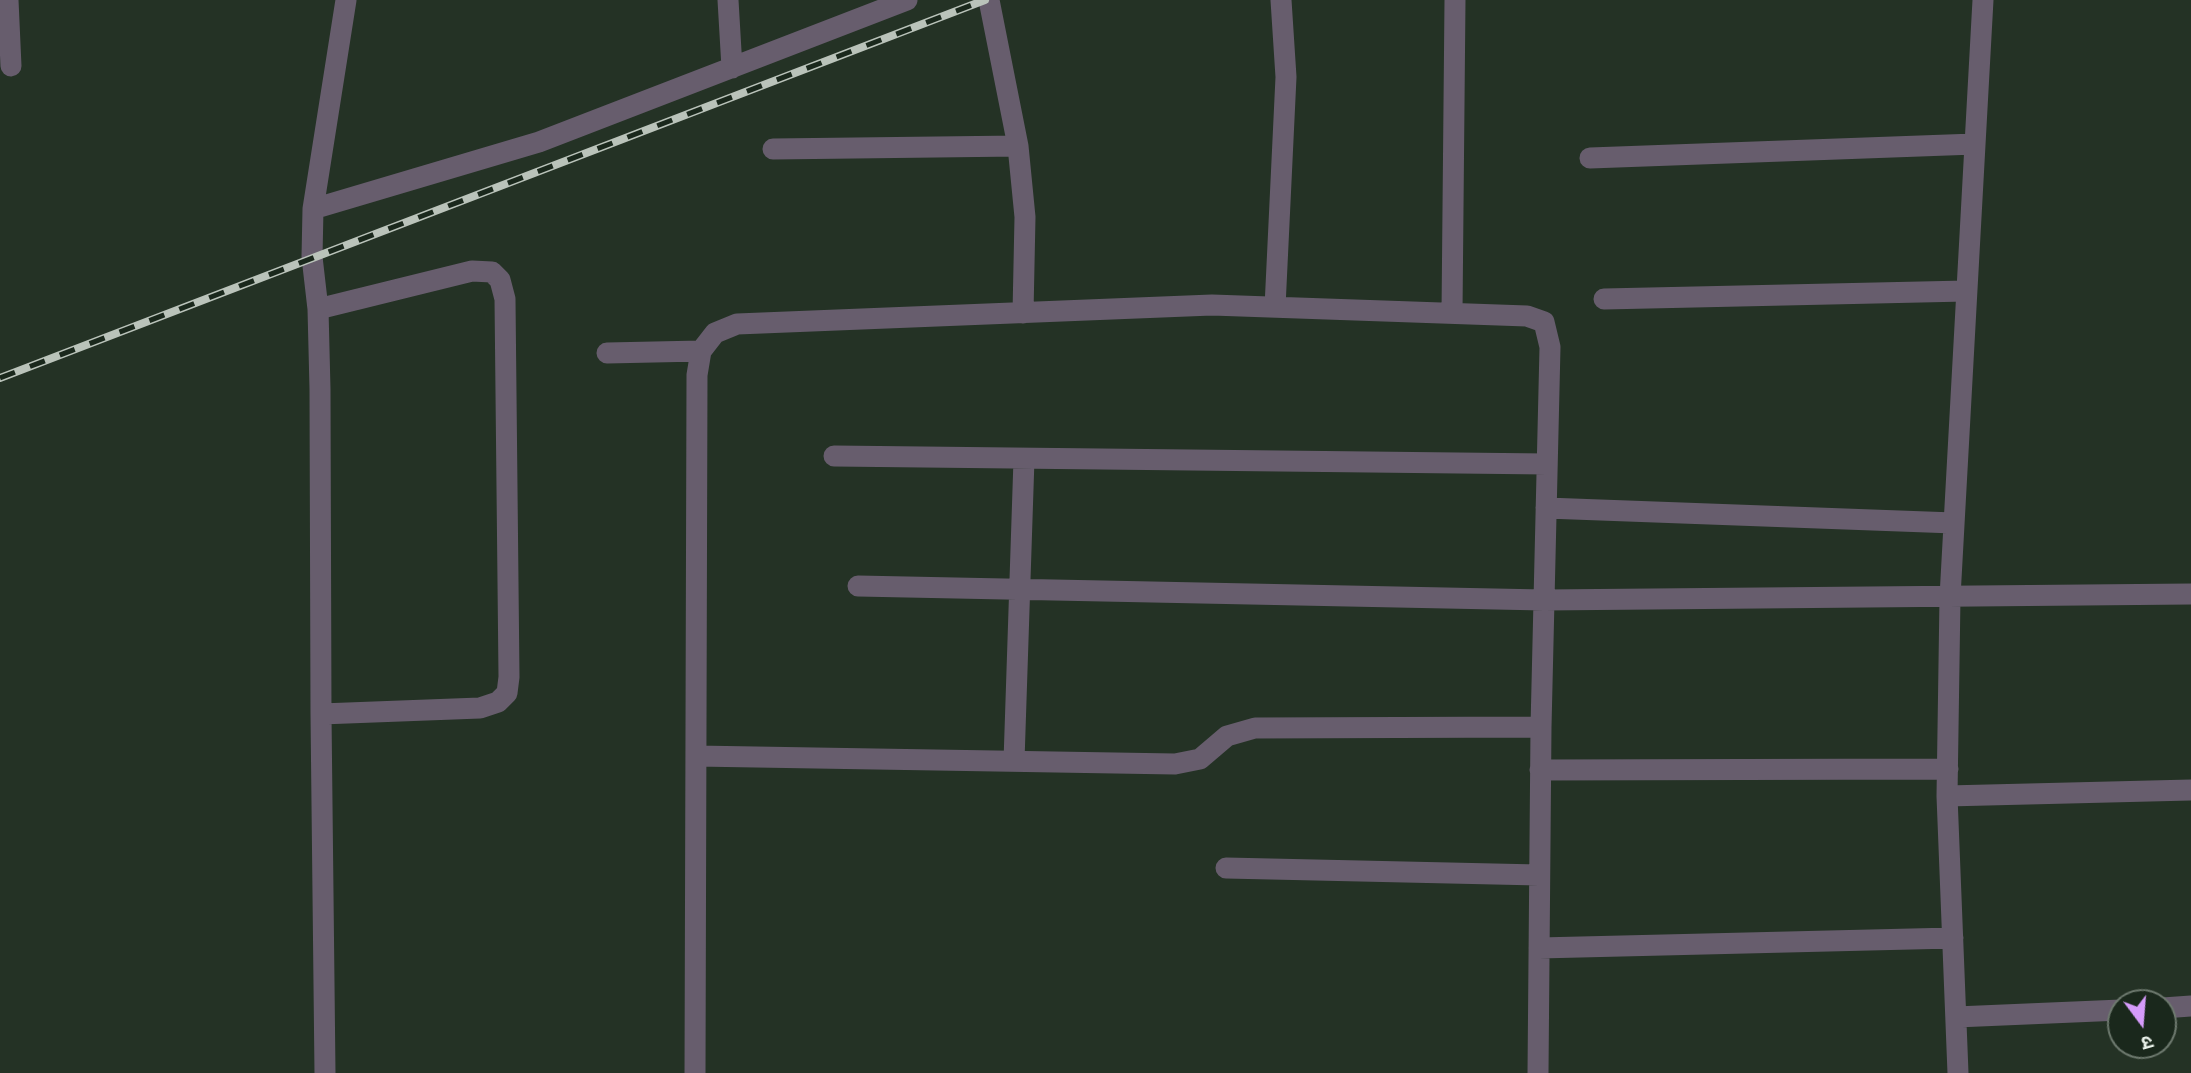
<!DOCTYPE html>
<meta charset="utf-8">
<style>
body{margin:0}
#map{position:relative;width:2191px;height:1073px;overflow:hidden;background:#243225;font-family:"Fira Sans","Noto Sans Devanagari",sans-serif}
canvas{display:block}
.north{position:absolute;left:2107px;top:989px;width:70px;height:70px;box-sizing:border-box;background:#1a281c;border:2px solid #6d796e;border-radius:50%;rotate:164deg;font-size:19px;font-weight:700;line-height:28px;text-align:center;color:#eaf2ea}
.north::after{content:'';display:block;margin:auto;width:24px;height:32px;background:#d59bfa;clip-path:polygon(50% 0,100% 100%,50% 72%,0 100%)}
</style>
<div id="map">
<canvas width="2191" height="1073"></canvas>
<div class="north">उ</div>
</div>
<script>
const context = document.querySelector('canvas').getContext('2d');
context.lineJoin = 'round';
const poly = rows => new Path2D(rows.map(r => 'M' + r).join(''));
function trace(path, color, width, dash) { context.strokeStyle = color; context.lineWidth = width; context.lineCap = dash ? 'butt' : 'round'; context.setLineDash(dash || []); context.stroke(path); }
trace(poly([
 [8,0,11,66],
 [728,0,732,68],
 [989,0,1018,146,1025,217,1023,313],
 [773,149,1018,146],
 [1590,158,1975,144],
 [313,209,539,142,907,0],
 [1604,299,1966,291],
 [1275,307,1286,77,1281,0],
 [318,309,472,271,492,272,500,280,505,299,509,677,507,693,498,702,480,708,321,714],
 [1452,313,1455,0],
 [607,353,701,351],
 [834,456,1547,464],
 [1546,508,1954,523],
 [858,586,1544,600,2191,594],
 [696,756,1175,764,1200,759,1227,736,1255,728,1541,727],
 [1014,761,1024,459],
 [1540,770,1948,769],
 [1947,796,2191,790],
 [1226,868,1539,875],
 [1539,948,1953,938],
 [2163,1008,2191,1006],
 [1956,1017,2121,1010],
 [325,1073,321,714,320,389,318,309,312,257,313,209,346,0],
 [695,1073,697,375,701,351,715,333,737,324,1212,305,1527,316,1544,322,1550,347,1541,727,1538,1073],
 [1958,1073,1947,796,1950,597,1983,0]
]), '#675d6d', 21);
const rail = poly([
 [0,378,985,0]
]);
trace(rail, '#bac3ba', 8);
trace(rail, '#1a281c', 5, [16]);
</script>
